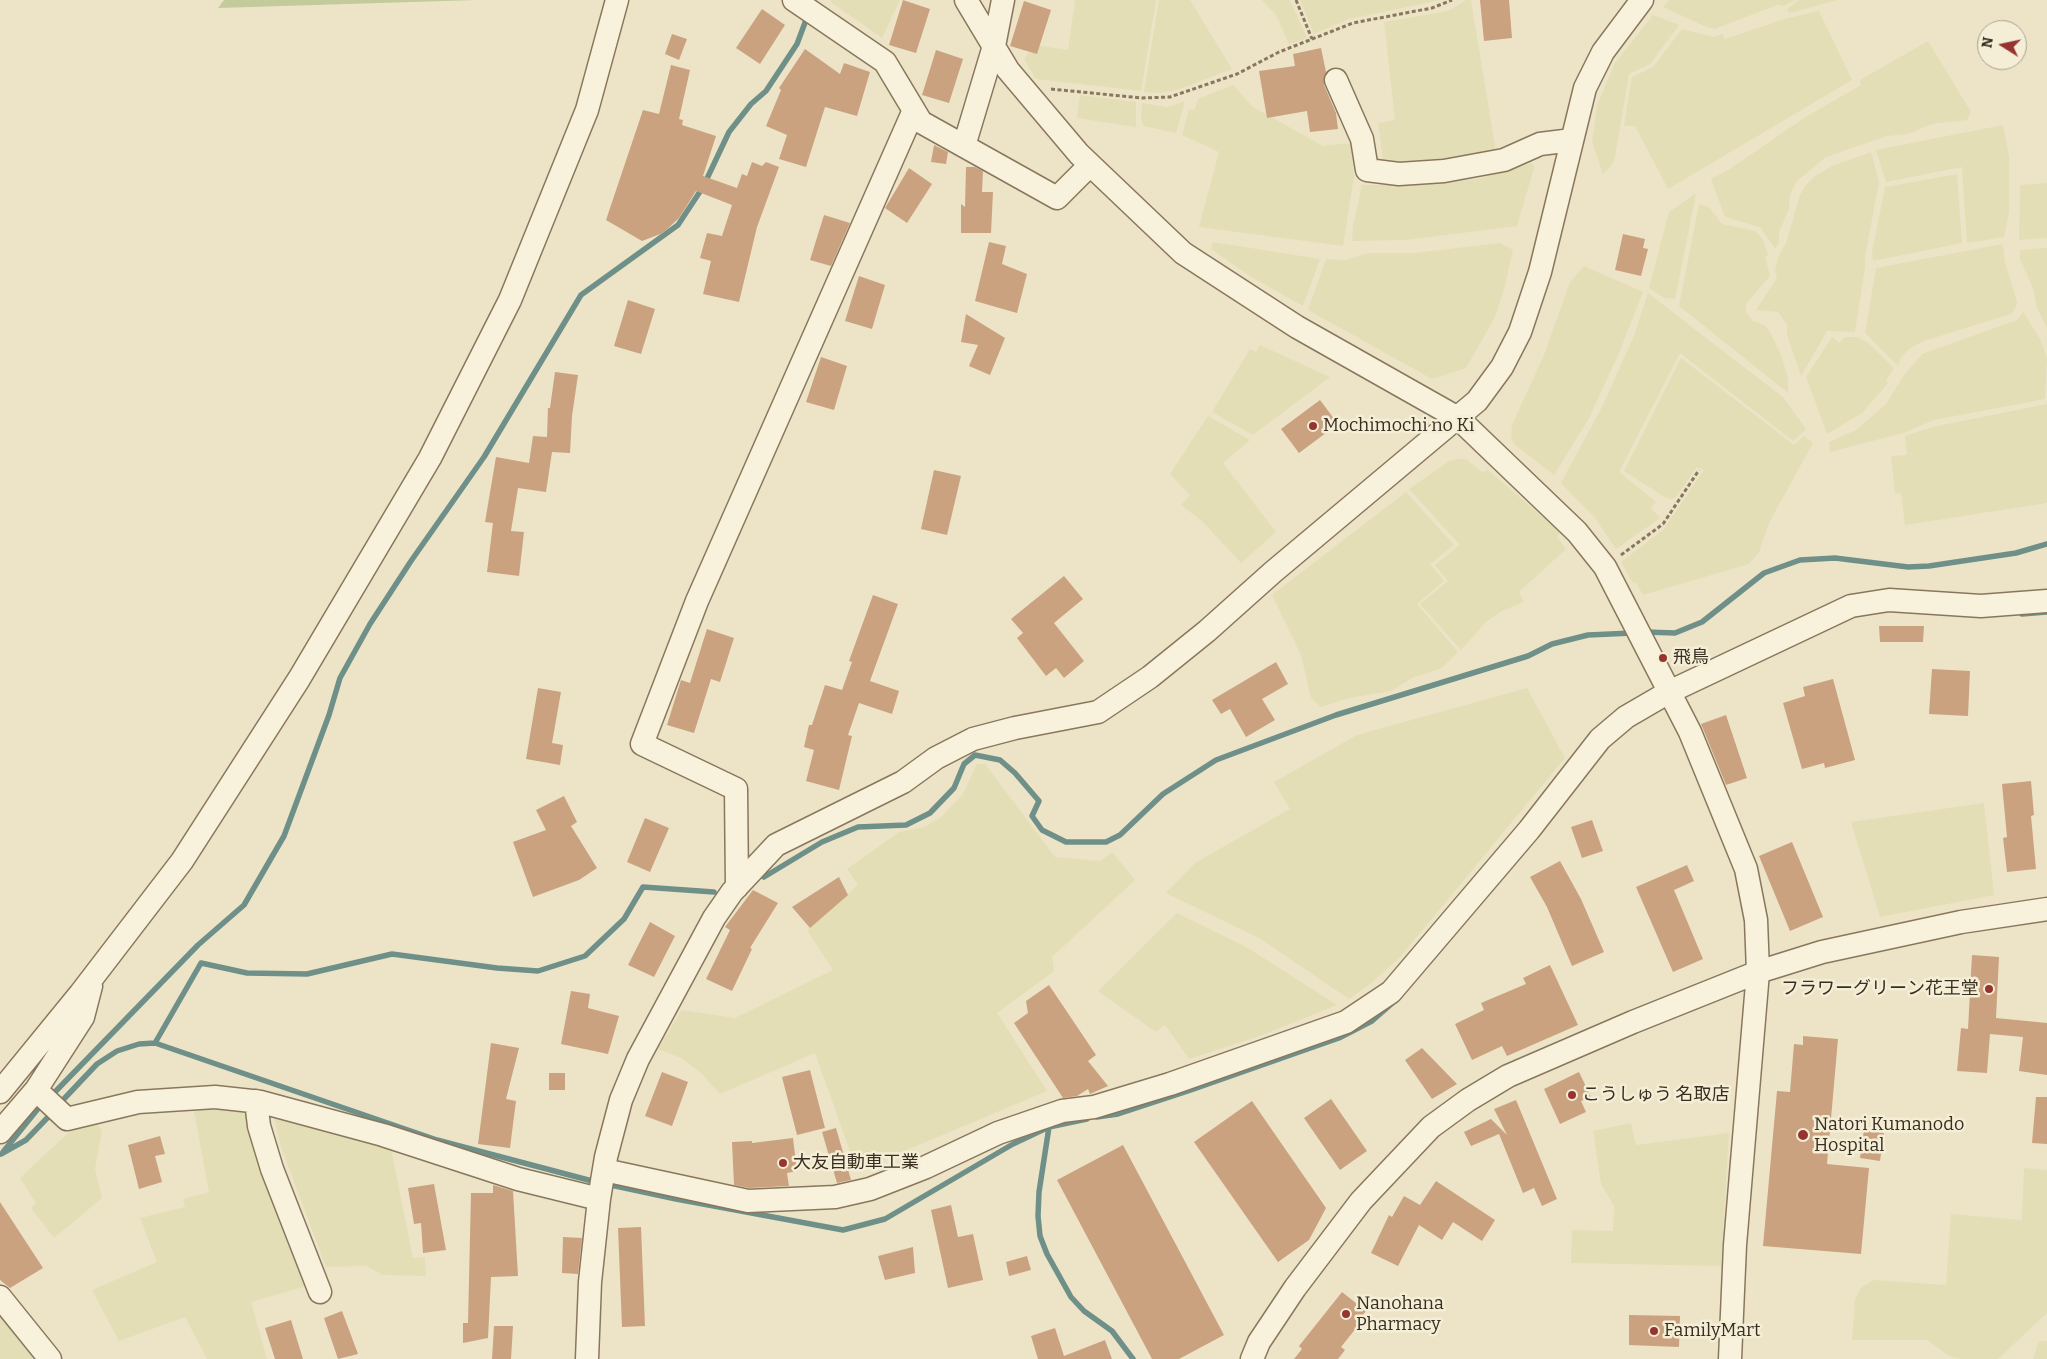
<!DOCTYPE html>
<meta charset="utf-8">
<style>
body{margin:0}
#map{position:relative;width:2047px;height:1359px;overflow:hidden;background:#ede4c8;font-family:Bitter,serif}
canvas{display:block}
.north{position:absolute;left:1977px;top:20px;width:50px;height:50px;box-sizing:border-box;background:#f5eed7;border:1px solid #aaa18e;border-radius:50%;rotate:280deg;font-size:14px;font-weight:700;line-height:20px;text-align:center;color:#392e20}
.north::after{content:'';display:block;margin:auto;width:18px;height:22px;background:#96342f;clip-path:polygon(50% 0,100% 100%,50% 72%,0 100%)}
</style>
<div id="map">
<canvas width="2047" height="1359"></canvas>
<div class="north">N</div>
</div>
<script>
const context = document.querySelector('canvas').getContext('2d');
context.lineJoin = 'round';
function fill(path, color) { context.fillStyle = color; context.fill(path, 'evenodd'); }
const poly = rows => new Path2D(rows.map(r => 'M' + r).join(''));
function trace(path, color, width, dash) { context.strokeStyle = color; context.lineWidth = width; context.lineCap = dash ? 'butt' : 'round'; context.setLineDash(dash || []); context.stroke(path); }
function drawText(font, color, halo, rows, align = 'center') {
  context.font = font + ' Bitter,"Noto Sans JP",serif'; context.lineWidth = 5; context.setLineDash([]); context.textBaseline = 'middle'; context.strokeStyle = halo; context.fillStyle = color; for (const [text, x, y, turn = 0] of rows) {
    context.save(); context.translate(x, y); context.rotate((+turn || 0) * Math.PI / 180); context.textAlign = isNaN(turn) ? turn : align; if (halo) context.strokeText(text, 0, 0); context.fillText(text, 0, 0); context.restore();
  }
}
fill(poly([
 [831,0,900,0,882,38,832,3],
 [1075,0,1156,0,1141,91,1036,79,1024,59,1034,45,1068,50],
 [1159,0,1190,0,1232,69,1180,89,1161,93,1144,92],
 [1262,0,1290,0,1307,38,1289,44,1276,15],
 [1300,0,1441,0,1349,19,1314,34],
 [1466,0,1471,0,1497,158,1388,167,1383,159,1378,123,1395,120,1384,22,1448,11],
 [1669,0,1795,0,1784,6,1777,5,1715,29,1704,26,1663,7],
 [1799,0,1838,0,1789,13,1787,9],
 [1819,11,1852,80,1668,189,1635,126,1624,126,1632,77,1653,67,1682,29,1713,37,1722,34,1725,39,1784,19],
 [1653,15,1679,25,1650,64,1629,74,1615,157,1611,166,1603,174,1592,142,1597,105,1615,63],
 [1928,41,1971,112,1967,120,1932,124,1908,134,1887,136,1826,157,1797,181,1790,194,1789,209,1779,232,1779,242,1775,249,1760,227,1725,217,1711,179,1730,169,1804,118,1861,85,1860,80],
 [1233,85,1253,107,1323,146,1351,143,1354,176,1343,246,1199,227,1219,152,1182,135,1189,109,1194,111,1198,99],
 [1080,95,1136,102,1136,127,1077,118],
 [1185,101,1176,133,1144,126,1141,118,1142,103,1168,107],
 [2003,125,2009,157,2009,212,2004,237,1967,243,1962,167,1886,182,1876,150],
 [1871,152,1879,182,1865,257,1865,267,1855,332,1827,331,1801,376,1787,335,1787,325,1778,312,1756,310,1777,278,1775,271,1778,257,1786,243,1800,195,1805,186,1815,176,1832,166],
 [1532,163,1534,168,1517,226,1406,240,1352,241,1353,226,1362,185,1417,185,1478,179],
 [1957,174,1962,243,1873,261,1872,252,1885,187],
 [2047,183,2047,238,2019,240,2020,185],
 [1696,193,1675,299,1664,298,1649,288,1669,212],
 [1699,204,1709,207,1722,224,1755,231,1763,240,1768,255,1765,257,1770,276,1746,304,1746,312,1753,321,1764,325,1770,332,1781,355,1788,378,1788,393,1679,306],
 [1213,242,1320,259,1303,306,1253,278,1211,249],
 [1500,243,1513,250,1504,290,1494,319,1466,368,1432,379,1308,310,1326,259,1345,260,1369,253,1414,253],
 [2003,244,2005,262,2017,302,2015,309,2011,314,1924,341,1910,348,1901,357,1898,366,1865,333,1876,268],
 [2047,248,2047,328,2037,308,2033,288,2020,259,2020,250],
 [1584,266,1643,292,1619,353,1589,418,1554,475,1515,445,1511,437,1512,425,1544,355,1570,282],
 [1648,293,1784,398,1806,429,1793,441,1680,353,1619,472,1656,502,1651,508,1660,518,1616,549,1595,518,1561,483,1602,407,1634,336],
 [2023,312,2040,339,2047,358,2045,399,1934,420,1903,433,1830,452,1829,442,1856,430,1886,404,1904,375,1922,354,2017,320],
 [1832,337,1840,343,1845,337,1857,337,1867,342,1894,368,1886,381,1888,383,1862,413,1827,434,1806,377],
 [1260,345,1330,377,1253,435,1212,412,1250,349,1256,352],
 [1681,358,1794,445,1804,436,1813,443,1770,521,1759,552,1749,564,1643,595,1636,582,1633,583,1621,562,1663,530,1704,470,1697,467,1676,497,1671,499,1666,498,1624,471],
 [2047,404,2047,503,1905,525,1901,493,1895,494,1891,456,1907,455,1905,436,1932,427],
 [1208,416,1250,440,1223,463,1276,532,1241,563,1203,522,1181,505,1190,495,1170,474],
 [1458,459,1466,459,1482,472,1488,470,1560,532,1557,537,1566,549,1519,592,1524,602,1502,611,1487,621,1461,650,1420,604,1448,581,1435,565,1460,545,1409,489,1449,461],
 [1406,492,1454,545,1430,564,1444,581,1417,604,1458,652,1442,668,1412,678,1392,691,1349,698,1321,707,1311,698,1301,655,1272,595],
 [1527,688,1565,758,1400,957,1369,985,1349,999,1259,938,1166,893,1195,863,1290,809,1274,782,1357,735],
 [977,764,985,764,1055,857,1100,861,1112,852,1135,880,1052,957,1054,971,997,1013,1047,1091,857,1171,815,1053,720,1094,701,1073,681,1058,658,1049,682,1010,735,1018,833,970,807,930,858,885,847,869,899,832,925,827,941,817,963,794],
 [1984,803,1994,895,1880,917,1851,822],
 [1177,913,1248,948,1337,1005,1260,1036,1189,1059,1165,1025,1156,1032,1098,991],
 [209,1104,252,1108,310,1285,251,1302,267,1359,207,1359,185,1317,119,1341,92,1290,157,1262,140,1218,185,1207,183,1199,209,1192,194,1111],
 [273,1112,391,1149,413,1258,425,1257,426,1276,382,1275,367,1266,326,1267,280,1144],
 [93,1120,102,1130,95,1169,102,1198,54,1238,31,1208,36,1203,20,1178,69,1132],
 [1631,1123,1636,1145,1729,1133,1721,1266,1571,1263,1572,1230,1613,1231,1614,1206,1601,1184,1593,1131],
 [2024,1168,2047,1170,2047,1313,1998,1359,1961,1359,1949,1356,1927,1340,1852,1340,1855,1300,1861,1288,1873,1280,1946,1285,1951,1214,2022,1220],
 [0,1309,40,1359,0,1359],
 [2039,1341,2047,1341,2047,1359,2033,1359]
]), '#e3deb5');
fill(poly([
 [224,0,477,0,218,8]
]), '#c3cb9c');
trace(poly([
 [2022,614,2047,612],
 [1645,632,1675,633,1702,622,1764,573,1800,560,1835,558,1908,567,1929,566,2016,553,2047,544],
 [764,877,822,842,858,827,906,825,930,813,954,788,964,764,975,755,1000,760,1015,773,1039,801,1032,816,1042,830,1066,842,1106,842,1120,835,1163,794,1216,760,1336,715,1528,656,1552,644,1588,635,1633,633],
 [155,1043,201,963,247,973,307,974,392,954,497,968,538,971,585,956,624,919,643,887,714,892],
 [53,1094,198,945,244,905,284,836,329,715,340,678,370,624,411,561,484,457,581,295,678,225,703,187,729,132,751,104,766,91,797,44,806,20],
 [62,1101,97,1064,117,1051,139,1044,155,1043,437,1140,596,1182],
 [1097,1117,1118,1114,1191,1090,1339,1038,1372,1021,1397,999],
 [1049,1127,1039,1192,1038,1216,1040,1236,1047,1254,1071,1297,1084,1311,1112,1331,1133,1359],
 [3,1152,41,1105],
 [1,1154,26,1140,51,1114],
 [606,1184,676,1199,843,1230,885,1219,1013,1144,1049,1127,1087,1119]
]), '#6f9089', 5.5);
fill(poly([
 [903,0,930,9,916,53,889,45],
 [1480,0,1509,0,1512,38,1484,41],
 [1024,1,1051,10,1037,54,1010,46],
 [762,9,785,25,760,64,736,48],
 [672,34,687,39,679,60,665,54],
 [1321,48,1326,72,1324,85,1336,113,1338,129,1310,132,1307,111,1267,118,1259,71,1295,66,1293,54],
 [805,49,840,74,844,63,870,72,857,116,825,107,806,167,779,159,787,135,766,126,781,90,779,88],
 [936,50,963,59,949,103,922,95],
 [671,65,690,70,679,119,683,120,682,125,716,136,703,176,737,188,742,174,747,176,752,162,762,166,766,162,779,167,757,227,739,302,703,294,711,261,700,258,707,233,722,236,732,205,696,191,679,218,663,233,642,241,606,220,643,110,659,114],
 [934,145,948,152,946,164,931,162],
 [966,167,975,167,983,171,982,192,993,192,991,233,961,233,961,204,965,207],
 [909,168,932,184,907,223,885,208],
 [824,215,850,223,831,266,810,260],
 [1623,234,1645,239,1643,248,1648,249,1641,276,1615,270],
 [989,242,1006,246,1002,264,1027,274,1017,313,975,301],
 [859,276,885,285,872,329,845,321],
 [628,300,655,309,641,354,614,346],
 [966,314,1005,338,990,375,969,366,978,345,961,342],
 [821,357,847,366,834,410,806,402],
 [555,372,578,375,572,416,570,453,552,452,546,492,518,488,511,531,524,532,519,576,487,572,493,523,485,522,496,457,529,463,533,436,547,437,548,408,550,408],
 [1320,400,1338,424,1299,453,1281,429],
 [934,470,961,476,947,535,921,529],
 [1064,576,1083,599,1054,623,1084,661,1064,678,1056,668,1046,676,1017,638,1023,633,1011,619],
 [873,595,898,604,870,681,899,691,892,714,859,703,848,735,852,736,839,790,806,781,814,750,804,747,809,725,812,725,825,685,842,690,852,662,849,661],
 [1879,626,1924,626,1923,642,1880,642],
 [707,629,734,638,720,682,711,679,694,733,667,725,681,680,690,683],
 [1276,662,1288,684,1262,699,1275,720,1246,737,1230,709,1221,714,1212,700],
 [1932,669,1970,671,1968,716,1929,714],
 [1833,679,1855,760,1825,768,1824,763,1802,769,1783,703,1805,696,1803,687],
 [538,688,561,692,552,743,563,745,560,765,526,759],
 [1726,715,1747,778,1726,785,1701,724],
 [2031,781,2034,815,2031,816,2036,869,2007,872,2003,838,2007,837,2002,784],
 [564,796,577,822,571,826,597,868,579,880,533,897,513,842,546,830,536,810],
 [645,818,669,828,650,872,627,862],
 [1592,820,1603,851,1582,858,1571,827],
 [1792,842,1823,917,1790,931,1759,856],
 [1560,861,1581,899,1604,952,1572,966,1547,907,1530,877],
 [1687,865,1694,881,1674,890,1703,959,1673,972,1636,887],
 [839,877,848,895,810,928,792,907],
 [753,890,778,903,750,948,752,949,732,991,706,979,730,930,725,927],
 [650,922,675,936,654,977,628,965],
 [1972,955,1999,957,1996,1018,2047,1023,2047,1075,2019,1071,2023,1037,1990,1034,1987,1073,1957,1071,1961,1028,1968,1029],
 [1550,965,1578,1025,1507,1056,1502,1046,1472,1060,1455,1024,1484,1010,1481,1003,1526,984,1523,978],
 [1049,985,1096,1055,1088,1061,1108,1086,1090,1094,1088,1089,1077,1096,1063,1098,1014,1023,1028,1013,1026,1001],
 [571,991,590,994,588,1008,619,1016,608,1054,561,1044],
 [1803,1036,1838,1039,1827,1164,1869,1168,1861,1254,1763,1246,1777,1091,1790,1092,1794,1044,1803,1045],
 [491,1043,519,1048,506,1099,516,1101,510,1148,478,1144],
 [1422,1048,1457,1084,1432,1099,1405,1060],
 [810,1070,825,1128,797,1135,782,1077],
 [662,1072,688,1082,672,1126,645,1116],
 [1579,1072,1591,1097,1581,1101,1586,1112,1560,1124,1544,1089],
 [549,1073,565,1073,565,1090,549,1090],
 [2036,1097,2047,1097,2047,1144,2032,1143],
 [1331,1099,1367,1151,1340,1170,1304,1118],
 [1516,1100,1557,1199,1542,1206,1534,1188,1523,1193,1499,1134,1471,1146,1464,1132,1491,1119,1507,1135,1494,1109],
 [1252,1101,1326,1208,1309,1240,1278,1262,1194,1142],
 [836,1128,851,1180,837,1183,822,1132],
 [1864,1130,1884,1133,1880,1161,1860,1158],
 [160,1136,165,1154,155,1156,162,1182,139,1189,128,1145],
 [793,1138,797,1171,787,1173,789,1186,749,1188,734,1185,732,1142,752,1141,752,1143],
 [1123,1145,1224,1335,1179,1359,1152,1359,1057,1180],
 [1436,1181,1495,1220,1482,1241,1453,1222,1442,1240,1419,1225,1398,1266,1371,1253,1389,1215,1392,1217,1404,1196,1420,1205],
 [434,1184,446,1250,423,1253,421,1223,414,1224,408,1188],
 [493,1185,513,1191,518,1276,491,1277,488,1338,463,1343,463,1323,468,1323,471,1193,493,1193],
 [0,1202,43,1268,10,1288,0,1280],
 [951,1205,958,1237,973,1234,983,1280,948,1288,931,1210],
 [641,1227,645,1326,622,1327,618,1228],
 [563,1237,582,1238,578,1274,562,1273],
 [913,1247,915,1273,885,1280,878,1256],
 [1027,1256,1031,1270,1009,1276,1006,1262],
 [1342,1292,1366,1311,1358,1321,1361,1322,1341,1347,1345,1350,1338,1359,1294,1359,1302,1349,1299,1346],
 [342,1311,358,1354,338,1359,324,1318],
 [1629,1315,1680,1316,1679,1347,1629,1345],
 [291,1320,303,1359,275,1359,265,1328],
 [494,1326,513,1326,511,1359,492,1359],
 [1055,1328,1064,1356,1105,1340,1112,1359,1038,1359,1031,1336]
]), '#caa27f');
const minor = poly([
 [794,0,885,62,921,122,1057,198,1090,165],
 [966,0,1008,70,1079,154,1183,253,1297,327,1458,418,1577,532,1605,567,1690,732,1746,869,1756,920,1758,972,1735,1245,1730,1359],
 [1336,80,1362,139,1367,170,1399,174,1444,171,1504,160,1540,144,1572,140],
 [964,146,994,46,1003,0],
 [737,887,736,789,642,744,697,601,914,110],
 [91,986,83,1017,36,1090,67,1119,138,1102,215,1097,261,1102,383,1135,518,1179,599,1199],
 [0,1092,80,994,182,861,299,679,430,458,510,300,587,110,617,0],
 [256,1101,259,1126,272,1169,320,1292],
 [0,1132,36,1090],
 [604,1170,748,1201,835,1197,870,1189,926,1167,998,1133,1062,1111,1094,1107,1170,1084,1346,1022,1391,992,1529,830,1600,739,1626,717,1669,692,1851,606,1889,600,1981,606,2047,601],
 [0,1297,50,1359],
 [587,1359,590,1282,599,1199,606,1157,621,1100,638,1059,714,918,732,892,776,845,903,782,936,758,973,739,1015,728,1098,712,1150,677,1207,631,1273,572,1477,401,1502,367,1520,332,1540,272,1585,88,1603,52,1642,0],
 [1252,1359,1259,1342,1295,1288,1361,1201,1431,1127,1468,1100,1508,1076,1633,1022,1758,972,1822,952,1961,922,2047,909]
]);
trace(minor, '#89775d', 25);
trace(poly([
 [1296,0,1312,39],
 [1051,89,1142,98,1170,97,1237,74,1279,52,1353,23,1432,8,1452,0],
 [1621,555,1663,524,1699,470]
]), '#89775d', 3, [4, 2.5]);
trace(minor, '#f8f1db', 22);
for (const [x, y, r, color] of [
 [1313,426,5,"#96342f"],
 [1663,658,5,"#96342f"],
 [1989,989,5,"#96342f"],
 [1572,1095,5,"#96342f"],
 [1803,1135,6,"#96342f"],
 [783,1163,5,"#96342f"],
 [1346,1314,5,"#96342f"],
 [1654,1331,5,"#96342f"]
]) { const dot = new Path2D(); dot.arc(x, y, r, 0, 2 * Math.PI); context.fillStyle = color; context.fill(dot); trace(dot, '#f5eed7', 2); }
drawText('18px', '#392e20', '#f5eed7', [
 ["Mochimochi no Ki",1323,426],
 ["飛鳥",1673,658],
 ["フラワーグリーン花王堂",1979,989,"right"],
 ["こうしゅう 名取店",1582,1095],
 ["Natori Kumanodo",1814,1125],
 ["Hospital",1814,1146],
 ["大友自動車工業",793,1163],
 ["Nanohana",1356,1304],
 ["Pharmacy",1356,1325],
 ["FamilyMart",1664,1331]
], 'left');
</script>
